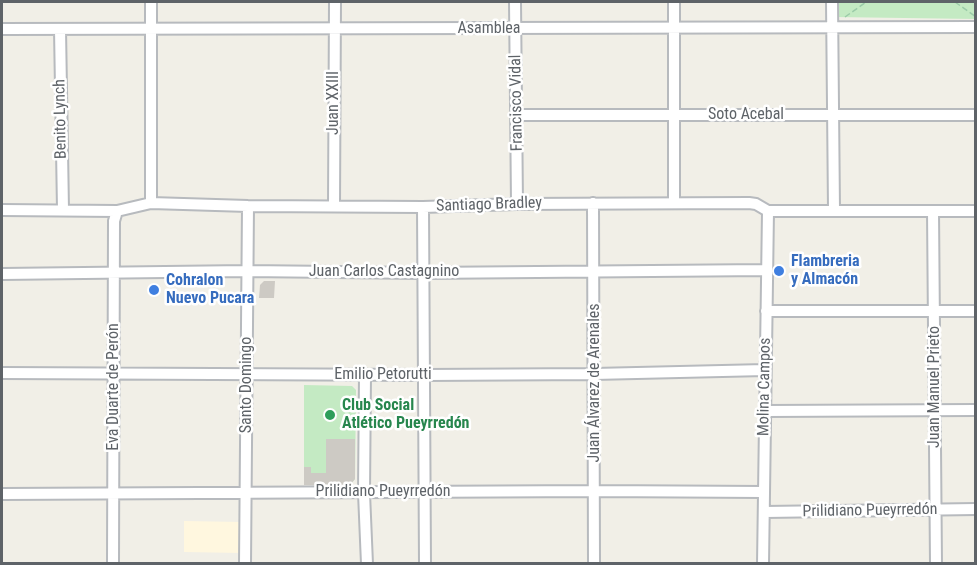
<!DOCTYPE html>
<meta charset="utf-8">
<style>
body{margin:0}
#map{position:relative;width:977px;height:565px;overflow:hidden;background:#f1efe7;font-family:"Roboto Condensed",sans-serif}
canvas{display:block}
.frame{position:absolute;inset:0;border:3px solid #5e6368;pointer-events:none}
</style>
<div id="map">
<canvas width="977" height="565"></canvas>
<div class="frame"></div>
</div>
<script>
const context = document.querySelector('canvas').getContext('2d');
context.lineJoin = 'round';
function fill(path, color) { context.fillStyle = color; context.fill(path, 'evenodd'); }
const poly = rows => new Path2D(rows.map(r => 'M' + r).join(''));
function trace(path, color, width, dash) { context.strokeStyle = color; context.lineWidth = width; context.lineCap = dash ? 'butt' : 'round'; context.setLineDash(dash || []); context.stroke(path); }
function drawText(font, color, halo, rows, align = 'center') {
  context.font = font + ' "Roboto Condensed",sans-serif'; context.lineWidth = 5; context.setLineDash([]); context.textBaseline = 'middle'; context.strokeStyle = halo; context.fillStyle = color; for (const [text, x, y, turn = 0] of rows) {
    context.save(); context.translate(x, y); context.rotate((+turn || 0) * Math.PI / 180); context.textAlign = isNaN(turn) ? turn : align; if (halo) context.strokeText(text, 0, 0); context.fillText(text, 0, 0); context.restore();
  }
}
fill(poly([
 [184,521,242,522,242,553,184,552]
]), '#fff7df');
fill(poly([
 [834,2,975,2,975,19,834,17],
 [304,385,352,386,356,390,355,479,350,485,304,485]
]), '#c4eac3');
fill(poly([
 [264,281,275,281,274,298,259,298,260,285],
 [326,439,355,439,355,479,350,485,304,485,304,467,311,467,311,473,326,473]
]), '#cdcac4');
const minor = poly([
 [151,2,151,203],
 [515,2,517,204],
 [832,2,834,210],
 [2,29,976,27],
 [60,29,63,210],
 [517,115,976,115],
 [593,203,594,564],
 [674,203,674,2],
 [334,205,335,2],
 [423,207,425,564],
 [2,210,117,211,151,203,248,206,423,207,517,204,749,203,756,204,768,211,976,211],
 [933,211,936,564],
 [2,274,247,271,423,273,766,270],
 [766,311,976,311],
 [2,373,425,375,594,374,765,370],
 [365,375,364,493,367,564],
 [765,411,976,410],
 [2,494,595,491,764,492],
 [765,512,976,509],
 [113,564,114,221,117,211],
 [245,564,248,206],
 [763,564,768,211]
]);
trace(minor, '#b7babe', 14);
trace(poly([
 [955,2,976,17],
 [845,17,866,2]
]), '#9bcba8', 1.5, [6, 3]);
trace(minor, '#fff', 10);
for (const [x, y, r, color] of [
 [779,271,6,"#3f7fe0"],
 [154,290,6,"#3f7fe0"],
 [330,415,6,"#2e9e5b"]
]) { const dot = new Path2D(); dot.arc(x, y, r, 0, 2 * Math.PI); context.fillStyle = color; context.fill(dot); trace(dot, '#fff', 2); }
drawText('16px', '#5e6368', '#fff', [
 ["Asamblea",489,29],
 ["Juan XXIII",334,103,-90],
 ["Francisco Vidal",517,103,-91],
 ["Soto Acebal",746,115],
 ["Benito Lynch",61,119,-91],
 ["Santiago Bradley",489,205,-2],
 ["Juan Carlos Castagnino",384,272],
 ["Emilio Petorutti",383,375],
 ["Juan Álvarez de Arenales",595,383,-90],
 ["Santo Domingo",247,385,-90],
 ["Eva Duarte de Perón",114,387,-90],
 ["Molina Campos",765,387,-89],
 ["Juan Manuel Prieto",935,387,-90],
 ["Prilidiano Pueyrredón",383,492],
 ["Prilidiano Pueyrredón",870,511,-1]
]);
drawText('bold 16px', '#366cbe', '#fff', [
 ["Flambreria",791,262],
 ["y Almacón",791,280],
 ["Cohralon",166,281],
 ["Nuevo Pucara",166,299]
], 'left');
drawText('bold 16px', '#27864d', '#fff', [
 ["Club Social",342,406],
 ["Atlético Pueyrredón",342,424]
], 'left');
</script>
